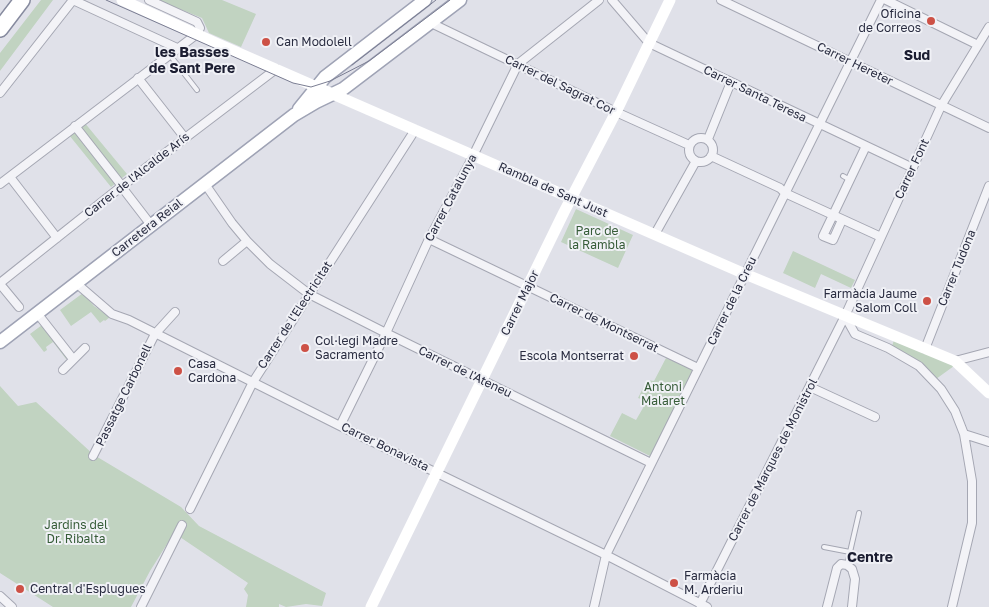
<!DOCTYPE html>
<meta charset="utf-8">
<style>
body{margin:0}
canvas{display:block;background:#e0e1e9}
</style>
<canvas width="989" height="607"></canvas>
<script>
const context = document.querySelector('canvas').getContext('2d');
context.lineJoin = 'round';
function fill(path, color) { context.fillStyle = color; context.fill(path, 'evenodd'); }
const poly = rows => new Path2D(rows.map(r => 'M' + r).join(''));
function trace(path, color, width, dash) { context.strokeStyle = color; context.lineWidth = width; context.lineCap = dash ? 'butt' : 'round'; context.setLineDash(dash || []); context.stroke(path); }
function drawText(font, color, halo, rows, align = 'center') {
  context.font = font + ' "Golos Text",sans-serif'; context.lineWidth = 4; context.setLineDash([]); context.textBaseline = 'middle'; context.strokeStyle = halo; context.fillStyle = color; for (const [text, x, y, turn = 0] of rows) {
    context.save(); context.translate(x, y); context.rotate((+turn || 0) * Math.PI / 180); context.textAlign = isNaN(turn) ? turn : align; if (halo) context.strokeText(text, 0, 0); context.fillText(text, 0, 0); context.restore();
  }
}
fill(poly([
 [41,0,53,0,0,71,0,53],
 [157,0,222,0,256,14,241,47,209,33,202,18],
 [84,122,127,174,111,187,69,135],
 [576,209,633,235,618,268,561,242],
 [793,251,855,280,851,288,821,274,815,288,783,273],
 [83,293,94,306,110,317,105,321,104,320,100,323,91,312,71,326,60,310],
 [42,325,55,342,68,358,66,359,53,342,46,347,47,350,44,352,30,334],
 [894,340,954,366,936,379,916,360,892,346],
 [666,358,693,370,650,456,610,436,622,413,636,420,647,401,638,398,647,380,654,381],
 [0,386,18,406,36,402,94,455,181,507,199,526,326,593,322,606,306,604,286,607,279,604,279,607,246,607,248,595,244,589,248,583,174,533,150,571,131,607,53,607,0,573]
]), '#c1d3c1');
const lane = poly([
 [169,54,197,90],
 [843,176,850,180],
 [824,547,850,552],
 [847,565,859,513]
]);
const street = poly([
 [73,0,177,48],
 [612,0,649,43,913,168],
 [721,0,989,128],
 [886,0,978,45],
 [431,23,616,112,689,145],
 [138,78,185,138],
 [0,93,73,0],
 [75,126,122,186],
 '689 150a12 12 0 1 1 24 0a12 12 0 1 1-24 0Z',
 [708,139,731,82],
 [711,156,780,188,785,193,881,237],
 [10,177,57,238],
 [0,184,197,34,200,28,197,22,149,0],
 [205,184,232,223,247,241,270,264,309,294,386,333,651,463],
 [121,186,151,225],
 [842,220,833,240,823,236,866,146],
 [655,234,696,161],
 [429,239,698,368],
 [223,261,247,241],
 [0,283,122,186,276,69],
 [76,283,112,314,129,320,340,426,604,554,707,607],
 [0,284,19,307],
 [37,313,73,359],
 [845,316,855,334,888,348,919,366,941,389,955,411,964,434,972,481,972,523,952,607],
 [925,349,989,186],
 [955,361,989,352],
 [63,370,85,348],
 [810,387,875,417],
 [340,426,386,333,429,239,469,164,518,64,599,0],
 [964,434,989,442],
 [93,456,155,334,175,312],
 [190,509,253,382,415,130],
 [0,596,12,607],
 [700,604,845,316,941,106,989,27],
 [141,607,182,525],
 [594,607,606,555,881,0],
 [827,607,837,568,841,564,847,565,852,569,855,579,852,607]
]);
const primary = poly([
 [299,109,325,77,425,0],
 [0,342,294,115,316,102,343,89,460,0]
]);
const highway = poly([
 [0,29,22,0]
]);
trace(lane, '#a5a7b3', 6);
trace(street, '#a5a7b3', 10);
trace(primary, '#9fa3b5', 15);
trace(highway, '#878b9f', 18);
trace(lane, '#f3f3f7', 4);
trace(street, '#f3f3f7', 8);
trace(poly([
 [122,0,218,44,745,274,955,361,989,393],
 [371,607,564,212,616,112,670,0]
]), '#fff', 11);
trace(primary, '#fff', 12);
trace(highway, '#fff', 15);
trace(poly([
 [106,0,293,83,311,87,330,81,369,61,450,0],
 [352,65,436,0]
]), '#7a7d92', 1);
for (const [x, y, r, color] of [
 [931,21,5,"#cd5146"],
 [266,42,5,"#cd5146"],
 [927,301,5,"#cd5146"],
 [305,348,5,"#cd5146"],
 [634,356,5,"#cd5146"],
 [178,371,5,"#cd5146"],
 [674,583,5,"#cd5146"],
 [20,589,5,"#cd5146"]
]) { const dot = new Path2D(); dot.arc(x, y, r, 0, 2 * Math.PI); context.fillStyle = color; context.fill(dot); trace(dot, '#f0f1f6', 2); }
drawText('12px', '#292c40', '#f0f1f6', [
 ["Oficina",921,14,"right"],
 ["de Correos",921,28,"right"],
 ["Can Modolell",276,42],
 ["Farmàcia Jaume",917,294,"right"],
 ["Salom Coll",917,308,"right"],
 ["Col·legi Madre",315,341],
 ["Sacramento",315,355],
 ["Escola Montserrat",624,356,"right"],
 ["Casa",188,364],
 ["Cardona",188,378],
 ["Farmàcia",684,576],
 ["M. Arderiu",684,590],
 ["Central d'Esplugues",30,589]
], 'left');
drawText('12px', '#292c40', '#f0f1f6', [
 ["Carrer Hereter",855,64,26],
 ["Carrer del Sagrat Cor",560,85,26],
 ["Carrer Santa Teresa",755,94,26],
 ["Carrer Font",912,169,-65],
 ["Carrer de l'Alcalde Arís",137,175,-38],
 ["Rambla de Sant Just",553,190,24],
 ["Carrer Catalunya",451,198,-62],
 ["Carretera Reial",147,228,-38],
 ["Carrer Tudona",957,268,-68],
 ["Carrer de la Creu",732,301,-64],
 ["Carrer Major",520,303,-64],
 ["Carrer de l'Electricitat",295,315,-57],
 ["Carrer de Montserrat",604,323,26],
 ["Carrer de l'Ateneu",465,372,26],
 ["Passatge Carbonell",124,395,-64],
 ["Carrer Bonavista",385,447,26],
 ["Carrer de Marques de Monistrol",773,460,-63]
]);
drawText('12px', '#365c38', '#f0f1f6', [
 ["Parc de",597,231],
 ["la Rambla",597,245],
 ["Antoni",663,387],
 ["Malaret",663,401],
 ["Jardins del",76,525],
 ["Dr. Ribalta",76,539]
]);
drawText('bold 14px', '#1b1d31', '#f0f1f6', [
 ["les Basses",192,53],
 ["de Sant Pere",192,69],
 ["Sud",917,56],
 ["Centre",870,558]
]);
</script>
